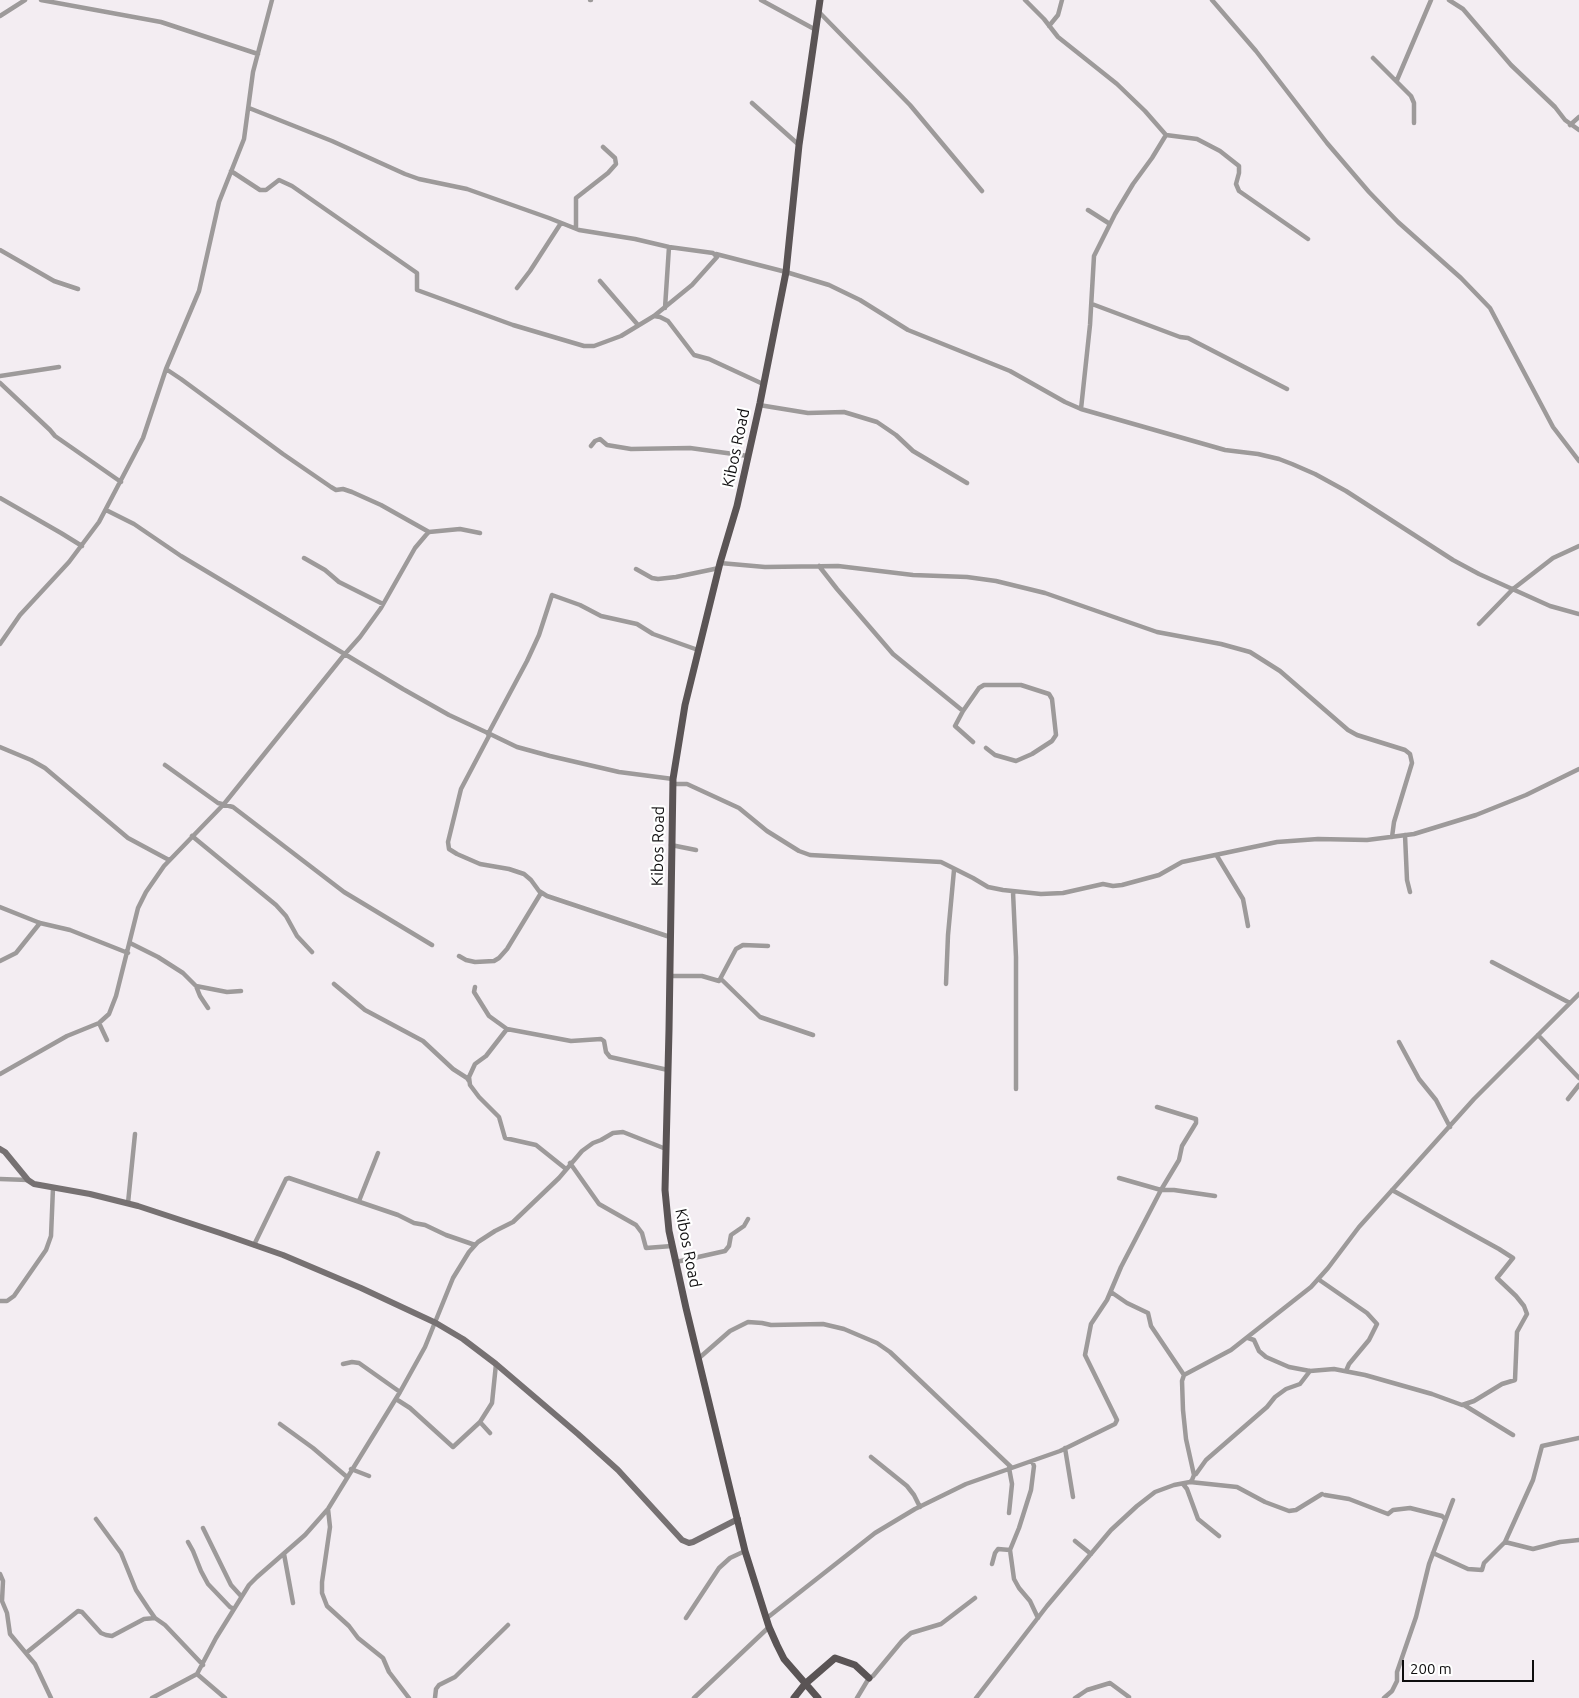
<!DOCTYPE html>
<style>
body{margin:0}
#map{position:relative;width:1579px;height:1698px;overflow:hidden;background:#f3edf2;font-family:Ubuntu,sans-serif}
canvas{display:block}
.scale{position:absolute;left:1402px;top:1660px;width:132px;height:22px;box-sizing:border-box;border:2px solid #0e0d0e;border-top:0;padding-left:6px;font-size:15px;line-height:18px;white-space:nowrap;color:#0e0d0e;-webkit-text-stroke:4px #fff;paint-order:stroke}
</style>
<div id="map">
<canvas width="1579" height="1698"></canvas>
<div class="scale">200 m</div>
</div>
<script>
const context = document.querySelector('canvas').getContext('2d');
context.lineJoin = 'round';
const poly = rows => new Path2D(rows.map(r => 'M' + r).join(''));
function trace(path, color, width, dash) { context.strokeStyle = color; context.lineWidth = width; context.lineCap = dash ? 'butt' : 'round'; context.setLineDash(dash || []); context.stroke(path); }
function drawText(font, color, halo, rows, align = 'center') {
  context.font = font + ' Ubuntu,sans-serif'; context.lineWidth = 4.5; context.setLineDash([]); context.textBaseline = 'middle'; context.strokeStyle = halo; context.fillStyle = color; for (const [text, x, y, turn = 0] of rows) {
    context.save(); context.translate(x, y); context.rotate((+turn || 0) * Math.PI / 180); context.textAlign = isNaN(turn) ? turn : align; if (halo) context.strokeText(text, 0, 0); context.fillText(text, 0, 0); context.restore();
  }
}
trace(poly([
 [41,0,161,22,258,54],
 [590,0,591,0],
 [761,0,816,30],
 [1025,0,1044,19,1058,37,1117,84,1145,111,1166,135,1197,139,1220,151,1239,166,1239,173,1236,184,1239,191,1308,239],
 [1212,0,1256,51,1327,143,1369,192,1398,222,1461,278,1490,308,1553,427,1579,461],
 [1449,0,1463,9,1511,65,1555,107,1565,120,1579,130],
 [818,11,910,105,982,191],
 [0,16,25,0],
 [1049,26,1058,15,1062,0],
 [1373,58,1411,96,1414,103,1414,123],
 [1397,80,1431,0],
 [752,103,799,145],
 [1570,125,1579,117],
 [231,171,260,190,266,190,279,180,292,186,417,273,417,290,513,325,584,346,594,346,621,336,654,316,692,285,717,257,713,253,669,247,635,239,579,230,549,218,467,189,419,179,405,174,332,141,249,108],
 [1088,210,1110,224],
 [576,228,576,198,608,173,616,164,615,158,603,147],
 [0,250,54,281,78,289],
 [716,254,786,272,829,285,860,300,908,330,1010,371,1065,402,1081,409,1225,450,1258,454,1279,459,1292,464,1315,474,1346,491,1453,560,1479,574,1550,606,1579,614],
 [600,281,638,325],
 [517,288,530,271,561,223],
 [1092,304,1180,337,1188,338,1287,389],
 [665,308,669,247],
 [654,316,660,317,668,321,694,355,709,359,763,384],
 [166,369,181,379,283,454,331,487,336,490,343,489,352,492,381,505,429,532],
 [0,376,59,367],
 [0,383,50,430,55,436,121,482],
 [759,405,808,413,844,412,877,422,896,435,913,451,967,483],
 [1081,409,1090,325,1094,256,1115,214,1133,184,1152,158,1166,135],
 [591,446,595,441,600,439,607,445,631,449,690,448,748,456],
 [0,498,61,533,82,546],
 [106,510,134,524,181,556,403,689,449,715,490,734,517,747,550,756,619,772,673,779],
 [304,558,325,570,339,582,383,604],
 [720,563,765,567,838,566,913,575,967,577,996,581,1045,593,1157,632,1221,644,1250,652,1280,671,1348,730,1357,735,1405,750,1410,754,1412,763,1394,822,1392,837],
 [819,566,837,589,893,654,963,711,955,726,973,742],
 [636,569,652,578,658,579,676,577,719,568],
 [1479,624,1513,589,1553,558,1579,546],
 [0,644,20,615,69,562,99,522,143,438,166,369,199,291,219,202,244,139,253,72,272,0],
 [963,711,979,688,984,685,1021,685,1049,694,1052,699,1056,735,1052,741,1032,754,1016,761,995,755,986,748],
 [488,734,527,661,539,635,552,595,580,605,601,616,637,624,653,634,698,650],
 [490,734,461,789,448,842,449,849,457,854,480,864,509,869,524,874,531,880,539,891,547,896,670,937],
 [0,747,31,760,45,768,128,838,169,860],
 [165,765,218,803,233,807,344,892,432,945],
 [672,784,687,784,739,808,767,831,799,851,810,855,941,862,973,878,988,887,1003,890,1041,894,1063,893,1103,884,1113,886,1122,885,1159,875,1182,862,1277,842,1318,839,1367,840,1414,834,1476,815,1526,795,1579,769],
 [1405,835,1407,880,1410,892],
 [192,836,276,905,286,916,297,936,312,952],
 [671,845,696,850],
 [1217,856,1243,899,1248,926],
 [1013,892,1016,957,1016,1089],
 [0,907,40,923,70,930,128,953],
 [130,943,158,957,183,973,196,986,200,996,208,1008],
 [459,956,466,960,475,962,494,961,499,958,507,949,541,893],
 [0,961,16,953,40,923],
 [1492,962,1570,1003],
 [670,976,702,976,719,981,736,949,743,945,768,946],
 [721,979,760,1017,813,1035],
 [334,984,365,1010,423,1041,453,1069,467,1078,469,1081],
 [946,984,948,935,954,870],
 [196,986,227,992,241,991],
 [475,987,474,992,489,1016,507,1029,571,1041,601,1039,604,1041,606,1052,610,1057,668,1070],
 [99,1023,107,1040],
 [507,1029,486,1056,475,1064,469,1077,470,1085,479,1097,499,1117,505,1138,536,1145,566,1169],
 [1538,1035,1579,1078],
 [1399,1042,1419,1079,1436,1100,1450,1127],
 [0,1074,67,1036,99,1023,109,1014,116,996,138,908,146,892,164,866,224,804,344,655,360,637,381,608,415,548,426,535,429,532,460,529,480,533],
 [1568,1099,1579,1085],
 [570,1163,599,1204,636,1225,642,1233,646,1248,672,1246],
 [1119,1178,1161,1190,1179,1160,1182,1146,1196,1123,1196,1119,1157,1107],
 [0,1179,28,1180],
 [359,1201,378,1153],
 [128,1203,135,1134],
 [254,1245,286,1179,289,1178,398,1215,414,1223,425,1225,446,1235,475,1245],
 [676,1262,725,1251,729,1246,731,1235,744,1226,748,1219],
 [1318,1279,1367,1313,1377,1324,1369,1340,1349,1364,1346,1371],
 [1111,1292,1127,1303,1148,1313,1151,1326,1184,1375],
 [0,1301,7,1301,14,1296,46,1250,51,1236,53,1188],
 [1248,1338,1254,1340,1259,1351,1266,1357,1289,1367,1310,1371,1334,1369,1365,1375,1432,1394,1462,1405,1474,1401,1502,1384,1515,1380,1517,1332,1527,1314,1524,1306,1516,1296,1497,1278,1513,1258,1499,1249,1392,1190],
 [698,1359,730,1331,748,1322,762,1323,771,1325,823,1324,844,1329,877,1343,890,1352,1011,1467],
 [343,1364,352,1362,359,1363,400,1392],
 [396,1399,410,1408,453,1447,480,1422],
 [1464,1405,1513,1435],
 [280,1424,313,1448,347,1477],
 [490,1433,480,1422,492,1403,496,1364],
 [1065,1448,1073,1497],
 [871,1457,907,1486,914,1495,920,1507],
 [1032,1461,1034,1466,1031,1490,1019,1528,1010,1550,1014,1579,1019,1588,1030,1601,1038,1618],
 [351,1469,369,1476],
 [1194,1475,1196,1474,1206,1460,1267,1407,1275,1397,1286,1389,1300,1384,1310,1371],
 [1190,1482,1237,1487,1265,1502,1289,1511,1296,1510,1322,1494],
 [1183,1484,1187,1489,1198,1519,1219,1536],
 [1325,1495,1349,1499,1388,1514,1393,1510,1410,1508,1442,1516,1445,1519],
 [328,1509,330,1527,322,1582,322,1593,327,1606,349,1626,358,1638,383,1658,389,1672,409,1698],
 [1009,1513,1012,1484,1009,1468],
 [96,1519,121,1553,136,1590,148,1608,155,1618,165,1625,203,1665],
 [203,1528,231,1585,241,1596],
 [1075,1541,1091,1554],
 [188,1542,193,1551,201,1571,208,1584,230,1607,234,1609],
 [1505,1542,1533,1549,1560,1542,1579,1540],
 [1433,1553,1468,1569,1482,1570,1484,1563,1505,1542,1533,1480,1542,1446,1579,1438],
 [284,1554,293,1603],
 [992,1564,995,1553,998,1549,1010,1550],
 [0,1574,3,1581,2,1601,7,1613,10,1634,35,1664,51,1698],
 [686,1618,719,1568,730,1558,745,1551],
 [767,1618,875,1533,915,1509,966,1484,1060,1451,1115,1424,1117,1420,1085,1355,1091,1324,1107,1300,1121,1267,1161,1190,1174,1190,1215,1196],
 [26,1653,78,1611,82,1612,101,1633,106,1635,112,1636,144,1619,155,1618],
 [197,1674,225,1698],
 [152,1698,197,1674,216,1638,249,1585,257,1577,305,1535,328,1509,400,1392,425,1347,453,1278,469,1252,478,1242,495,1231,513,1222,559,1178,582,1151,593,1143,601,1140,613,1133,623,1132,666,1149],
 [435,1698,436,1689,439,1685,455,1677,508,1625],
 [694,1698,769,1627],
 [857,1698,869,1678,873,1676,902,1641,911,1633,941,1624,975,1598],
 [976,1698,1047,1606,1111,1530,1137,1506,1155,1492,1174,1485,1190,1482,1192,1480,1194,1475,1186,1439,1183,1410,1182,1381,1184,1375,1231,1350,1311,1287,1328,1268,1359,1227,1474,1099,1579,994],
 [1075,1698,1087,1690,1110,1683,1129,1697],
 [1384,1698,1392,1691,1397,1681,1397,1672,1416,1617,1429,1564,1453,1500]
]), '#9d9a9a', 4.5);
trace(poly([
 [0,1149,5,1152,28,1180,34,1184,90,1194,138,1206,220,1233,283,1255,361,1288,436,1323,463,1339,496,1364,578,1434,618,1470,682,1540,689,1543,693,1542,738,1519]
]), '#767172', 6);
trace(poly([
 [794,1698,805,1684,835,1658,855,1665,869,1678],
 [818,1698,784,1659,777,1645,769,1627,745,1551,686,1308,669,1231,665,1190,669,1030,673,779,685,705,720,563,737,506,760,403,786,272,799,145,820,0]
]), '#5a5455', 7);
drawText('16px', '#0e0d0e', '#fff', [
 ["Kibos Road",736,448,-78],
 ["Kibos Road",658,846,-89],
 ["Kibos Road",688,1248,79]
]);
</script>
